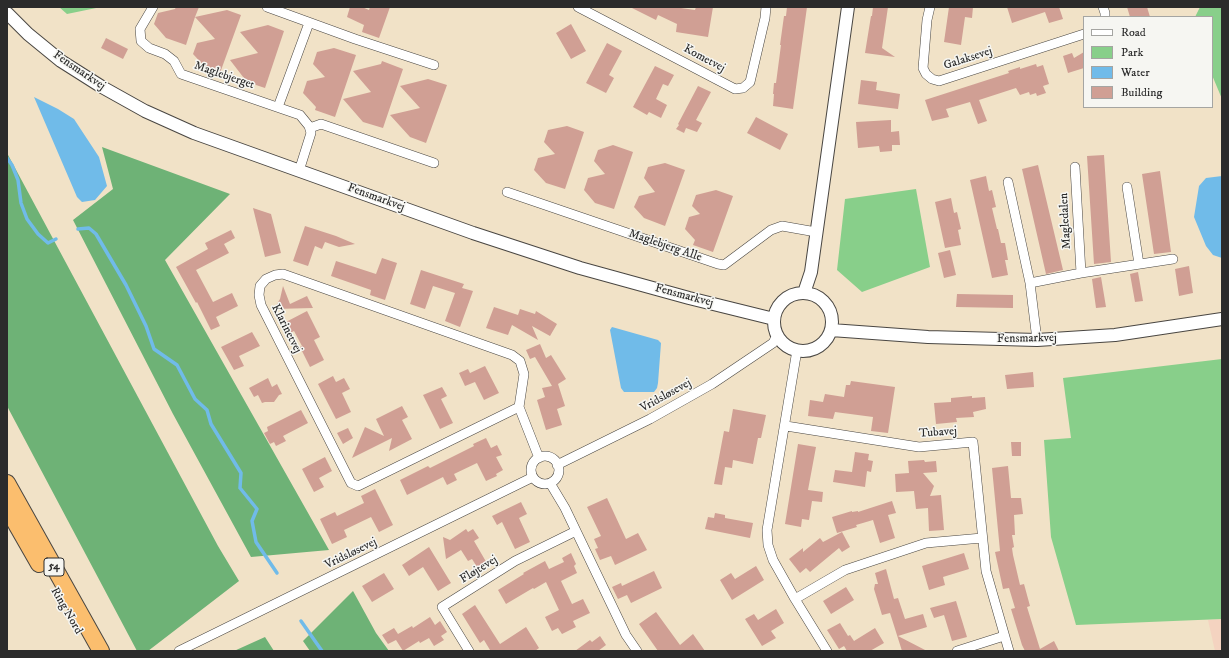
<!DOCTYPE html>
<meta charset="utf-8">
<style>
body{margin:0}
#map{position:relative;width:1229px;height:658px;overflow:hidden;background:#f1e2c7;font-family:"IM FELL DW Pica",serif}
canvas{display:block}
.frame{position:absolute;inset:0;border:8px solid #2b2b2b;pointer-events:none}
.legend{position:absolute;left:1083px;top:16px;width:130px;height:92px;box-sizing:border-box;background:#f6f6f2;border:1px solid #a5a5a2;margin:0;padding:5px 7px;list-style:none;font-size:12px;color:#2b2b2b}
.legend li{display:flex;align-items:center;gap:8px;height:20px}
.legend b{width:20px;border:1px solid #a5a5a2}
</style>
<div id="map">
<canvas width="1229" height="658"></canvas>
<div class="frame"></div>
<ul class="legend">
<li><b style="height:5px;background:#fff"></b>Road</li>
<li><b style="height:11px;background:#88cf8a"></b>Park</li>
<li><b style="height:11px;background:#70bbe9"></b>Water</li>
<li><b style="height:11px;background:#d09f94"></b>Building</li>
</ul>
</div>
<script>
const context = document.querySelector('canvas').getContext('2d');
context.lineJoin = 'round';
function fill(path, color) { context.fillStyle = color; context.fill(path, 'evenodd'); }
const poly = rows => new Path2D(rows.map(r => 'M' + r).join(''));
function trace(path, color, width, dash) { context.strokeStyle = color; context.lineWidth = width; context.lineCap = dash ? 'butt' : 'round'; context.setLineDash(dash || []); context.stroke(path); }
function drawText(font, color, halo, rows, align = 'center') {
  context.font = font + ' "IM FELL DW Pica",serif'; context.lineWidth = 3; context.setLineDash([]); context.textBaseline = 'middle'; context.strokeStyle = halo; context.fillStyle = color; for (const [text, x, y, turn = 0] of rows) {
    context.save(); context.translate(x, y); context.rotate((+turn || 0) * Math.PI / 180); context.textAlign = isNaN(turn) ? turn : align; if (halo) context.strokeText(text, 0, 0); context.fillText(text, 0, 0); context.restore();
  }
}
fill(poly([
 [1222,619,1222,651,1215,651,1208,620]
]), '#f4d3c0');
fill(poly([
 [59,7,101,7,67,14],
 [1200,7,1222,7,1222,99,1212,75,1212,17,1195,17],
 [916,189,930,267,862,292,837,270,845,199],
 [1222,359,1222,619,1076,625,1051,537,1044,440,1071,438,1063,378]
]), '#88cf8a');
fill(poly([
 [102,147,230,194,165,260,329,550,251,557,173,414,73,220,113,189],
 [7,153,218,546,239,581,148,651,137,651,7,406],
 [353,591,376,633,389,651,310,651,303,641],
 [265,637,274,651,234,651]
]), '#6eb276');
fill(poly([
 [34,97,58,109,74,119,99,157,107,186,95,200,82,202,77,197],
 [1222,176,1222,258,1213,255,1206,246,1194,217,1199,186,1206,178],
 [612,327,658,340,661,343,658,383,657,388,654,392,624,392,621,388,610,330]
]), '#70bbe9');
trace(poly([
 [7,158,12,165,18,180,21,203,27,219,38,234,48,243,56,239],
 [78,229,89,228,96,234,126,285,146,326,154,349,177,365,195,399,207,410,211,424,241,473,240,488,257,509,252,521,256,542,277,573],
 [301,621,322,651]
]), '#70bbe9', 3.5);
fill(poly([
 [176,7,199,7,195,17,227,10,241,15,220,73,205,67,193,54,197,43,215,39,195,17,186,45,166,38,154,24,158,13,175,9],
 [350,7,362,7,369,10,370,7,390,7,379,38,362,32,364,25,347,17],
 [630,7,674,7,695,10,696,7,713,7,708,37,676,32,677,24,658,15,656,20],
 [787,7,807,7,793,109,773,106,774,94,773,94,774,83,776,83,781,45,780,45,784,16,786,16],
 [873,7,888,7,882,48,895,57,865,53,871,16,872,16],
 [949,7,973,7,972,18,965,17,961,45,944,42],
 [1007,7,1059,7,1063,19,1049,23,1045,12,1012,23],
 [1127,7,1147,7,1150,17,1130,17],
 [571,24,586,51,571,59,556,33],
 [268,25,284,31,265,88,247,82,230,60,258,53,240,32],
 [106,38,128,49,123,59,101,48],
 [607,43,622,51,609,75,614,78,606,93,586,83],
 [334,48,356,55,335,117,315,110,316,107,303,93,307,81,325,77,313,64,317,52],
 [1084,52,1084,68,1068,73,1063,56,1072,53,1074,58],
 [382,61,403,69,383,128,363,122,343,99,371,92,353,71,381,64],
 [1036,64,1037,67,1043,65,1049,84,1043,86,1046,93,1037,96,1036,93,1030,95,1029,92,1020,95,1016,88,979,100,987,121,978,124,970,102,946,109,949,117,932,121,925,100,1009,73,1008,71,1020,67,1020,69],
 [655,66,674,75,668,86,663,84,656,99,667,105,661,118,649,112,647,115,633,107],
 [428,79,447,85,426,143,410,137,390,115,420,108,400,86],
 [861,80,877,82,876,90,900,94,898,109,858,104],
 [698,86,711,92,696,120,702,123,697,132,686,128,684,133,676,129,679,125,678,124],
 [756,117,788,134,780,150,747,133],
 [891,120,891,132,899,131,900,145,892,145,892,151,880,152,879,146,858,148,856,122],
 [567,126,584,132,565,189,546,183,534,170,538,158,555,154,544,142,548,130],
 [613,145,633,152,614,209,595,203,584,190,588,178,605,174,594,161,598,150],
 [1104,155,1111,262,1094,264,1087,156],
 [665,163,685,170,665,226,644,218,634,207,639,196,655,192,644,178,648,167],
 [1038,165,1063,270,1046,274,1022,169],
 [1160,171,1171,252,1154,254,1142,174],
 [986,176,989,191,992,190,996,207,992,208,997,229,998,229,1001,243,1005,243,1008,260,1005,260,1008,275,992,278,970,180],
 [716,190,733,196,713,252,693,245,695,240,685,229,689,217,700,214,692,206,696,195],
 [951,198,954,213,957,212,961,229,958,230,961,245,945,248,935,202],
 [253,208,271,214,281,253,265,257],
 [305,226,336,236,355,244,339,247,325,242,322,249,315,246,308,266,293,261],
 [231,230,235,238,224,244,229,253,196,270,213,302,232,293,238,306,216,317,220,326,211,330,197,302,196,303,176,267,208,249,205,243],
 [950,250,956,275,944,278,938,253],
 [382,258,397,263,385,300,370,295,371,290,331,276,336,261,376,274],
 [1189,266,1193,293,1179,296,1175,269],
 [421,270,464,284,462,288,473,291,460,327,445,321,455,293,433,286,425,309,410,304],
 [1138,272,1143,301,1135,302,1130,274],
 [1101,277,1106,307,1096,308,1092,279],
 [283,286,290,304,307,296,313,308,274,309,280,299],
 [957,294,1013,295,1013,308,956,307],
 [494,307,518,315,520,309,535,314,536,311,557,324,550,336,532,326,538,340,512,325,508,335,486,328],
 [307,311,320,337,314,340,324,360,310,367,300,347,302,346,294,331,290,333,284,323],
 [252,332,260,346,239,356,244,366,234,370,221,347],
 [540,344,546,358,551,355,566,379,558,384,565,406,557,409,562,425,546,430,537,400,545,397,542,388,552,386,535,357,530,359,526,350],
 [485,366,499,393,484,400,475,382,465,386,459,373,468,369,470,373],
 [1033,372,1034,387,1007,389,1005,375],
 [333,376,336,382,344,378,350,389,342,393,351,412,336,419,318,384],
 [268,378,272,387,277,384,282,394,279,395,274,402,265,402,262,403,258,395,254,397,249,388],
 [851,381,895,387,888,433,871,431,873,417,835,412,833,419,808,416,810,400,823,402,825,394,844,397,846,385,850,385],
 [442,387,447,396,441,399,453,423,440,429,423,395],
 [972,396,972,398,985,397,986,409,973,412,974,417,956,418,957,422,936,424,934,403,951,402,951,398],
 [402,406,408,417,402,420,412,439,389,451,392,438,352,458,365,427,384,436,376,419],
 [733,409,766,415,761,438,758,438,753,464,733,460,732,468,725,467,722,485,714,484,724,431,729,432],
 [301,410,308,423,283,436,286,441,276,446,274,442,270,444,264,433,268,431,267,427],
 [348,428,353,438,343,444,337,433],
 [486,438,491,448,497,445,502,455,496,457,503,470,496,474,497,476,486,481,477,463,454,474,457,480,447,485,443,477,407,495,400,480,428,466,430,468,474,446,473,444],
 [1011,442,1021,442,1021,456,1012,456],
 [798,444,816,447,808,490,823,492,822,502,812,501,809,520,802,519,801,527,785,524],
 [855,452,869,454,868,460,873,461,871,472,867,471,865,487,833,482,835,470,852,472],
 [325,457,332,471,319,478,324,487,314,492,302,469],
 [924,460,925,462,936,461,937,472,923,473,934,486,930,496,941,495,944,530,929,531,928,508,916,509,914,491,896,492,895,474,909,473,908,461],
 [1008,466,1011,498,1021,498,1023,514,1014,515,1015,535,1012,535,1014,547,1012,548,1013,555,1020,585,1024,584,1030,606,1027,607,1040,649,1054,641,1059,651,1025,651,1022,645,1011,609,1015,608,1009,588,1003,589,995,552,1000,551,992,468],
 [375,489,393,525,379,532,371,517,344,530,347,537,332,544,320,519,335,512,337,516,364,503,361,496],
 [607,498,626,539,638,533,647,550,615,565,611,556,600,560,595,549,598,548,594,539,601,536,587,507],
 [892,501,896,513,888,515,895,538,880,543,873,520,856,525,857,527,837,533,832,517,852,511,852,512,858,511,858,512],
 [521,502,527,514,519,518,530,542,515,549,502,522,497,525,492,516],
 [715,513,725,515,725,518,753,523,750,538,705,529,708,517,714,518],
 [466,529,468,532,473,529,479,538,474,541,488,565,479,570,472,559,468,561,461,550,446,559,443,537,450,540],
 [842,532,850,547,842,552,839,548,810,572,806,568,800,573,789,559,803,548,803,552,820,538,823,542],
 [429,547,451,583,438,591,423,567,409,576,402,565],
 [571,553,576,564,574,566,577,573,561,581,572,604,583,599,590,613,573,621,576,627,562,634,558,628,552,631,545,617,559,610,546,582,534,589,533,588,506,604,498,590,524,574,523,573,545,561,549,569,564,562,562,558],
 [964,553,969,569,943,577,945,585,929,590,922,566],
 [756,566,764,580,732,600,720,580,731,573,735,579],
 [886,569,894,599,898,598,905,619,923,614,927,627,898,636,927,651,902,651,890,613,882,615,874,589,875,584,878,584,875,573],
 [654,571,662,588,631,603,627,595,618,599,612,587,621,583,622,586],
 [384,573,394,589,372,602,362,586],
 [846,587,854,600,831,614,823,601],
 [956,601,967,637,952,641,944,615,934,618,930,608],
 [475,605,500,644,526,627,539,648,535,651,489,651,490,650,484,640,480,643,462,614],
 [776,609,784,623,771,631,776,638,762,646,745,619,754,614,758,620],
 [656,612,680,645,693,634,705,651,658,651,639,624],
 [430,617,435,625,440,621,447,632,441,636,444,640,434,646,429,638,420,643,419,641,403,651,396,640,388,644,382,635,394,628,398,634,412,626,413,628],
 [840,623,848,636,850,635,854,641,875,628,884,643,870,651,847,651,844,646,839,649,827,630],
 [600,636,606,645,598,651,575,651,590,640,592,642]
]), '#d09f94');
const minor = poly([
 [153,7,140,29,141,41,149,48,165,54,174,61,181,74,300,115,309,126,311,133,299,171],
 [267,7,355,39,434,65],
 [578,7,735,89,743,88,750,82,765,18,766,7],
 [930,7,927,20,923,68,926,74,932,79,939,81,1084,34],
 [1103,7,1105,13,1105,17],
 [278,107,309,23],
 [310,128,321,124,434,163],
 [1075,167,1081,273],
 [1008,182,1030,283,1037,340],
 [1127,187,1139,264],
 [507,192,718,264,724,265,771,230,782,226,816,232],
 [1030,283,1081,273,1173,259],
 [797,350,767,530,768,545,773,560,795,599,827,651],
 [519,407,358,486,351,483,261,305,259,295,260,286,266,279,275,275,283,274,512,355,520,361,524,374,519,407,539,458],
 [786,426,919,447,973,442,986,571,1009,651],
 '531 470a14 14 0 1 1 28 0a14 14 0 1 1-28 0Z',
 [557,465,650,419,712,384,773,343,777,335],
 [550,483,565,508,626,635,637,651],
 [795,599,845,570,926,543,982,538],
 [179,651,533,477],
 [469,651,442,607,515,561,576,531],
 [957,651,1004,636]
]);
const tertiary = poly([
 [7,13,28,34,61,61,102,87,145,111,194,133,473,233,580,268,689,298,774,319],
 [804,293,811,272,848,7],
 '774 322a29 29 0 1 1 58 0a29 29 0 1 1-58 0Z',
 [831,330,928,337,1037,340,1115,335,1222,319]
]);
const trunk = poly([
 [7,483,101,651],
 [7,508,39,564]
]);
trace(minor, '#494642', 10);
trace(tertiary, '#494642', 14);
trace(trunk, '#494642', 18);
trace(minor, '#fff', 9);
trace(tertiary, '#fff', 12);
trace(trunk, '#fbbe6e', 16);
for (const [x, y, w] of [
 [54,567,20]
]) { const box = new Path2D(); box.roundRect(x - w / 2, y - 9, w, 18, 3); context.fillStyle = '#f6f6f2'; context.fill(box); trace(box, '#2b2b2b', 1); }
drawText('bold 11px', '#2b2b2b', null, [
 ["54",54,567]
]);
drawText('12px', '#2b2b2b', '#f6f6f2', [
 ["Kometvej",704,59,28],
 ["Galaksevej",968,59,-18],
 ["Fensmarkvej",79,71,34],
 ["Maglebjerget",224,76,19],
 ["Fensmarkvej",376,198,20],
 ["Magledalen",1066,221,-93],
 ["Maglebjerg Alle",665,246,19],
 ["Fensmarkvej",684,296,15],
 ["Klarinetvej",286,329,63],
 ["Fensmarkvej",1027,339,-1],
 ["Vridsløsevej",666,396,-29],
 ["Tubavej",938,433,-4],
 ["Vridsløsevej",351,554,-26],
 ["Fløjtevej",479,570,-32],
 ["Ring Nord",66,611,60]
]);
</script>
